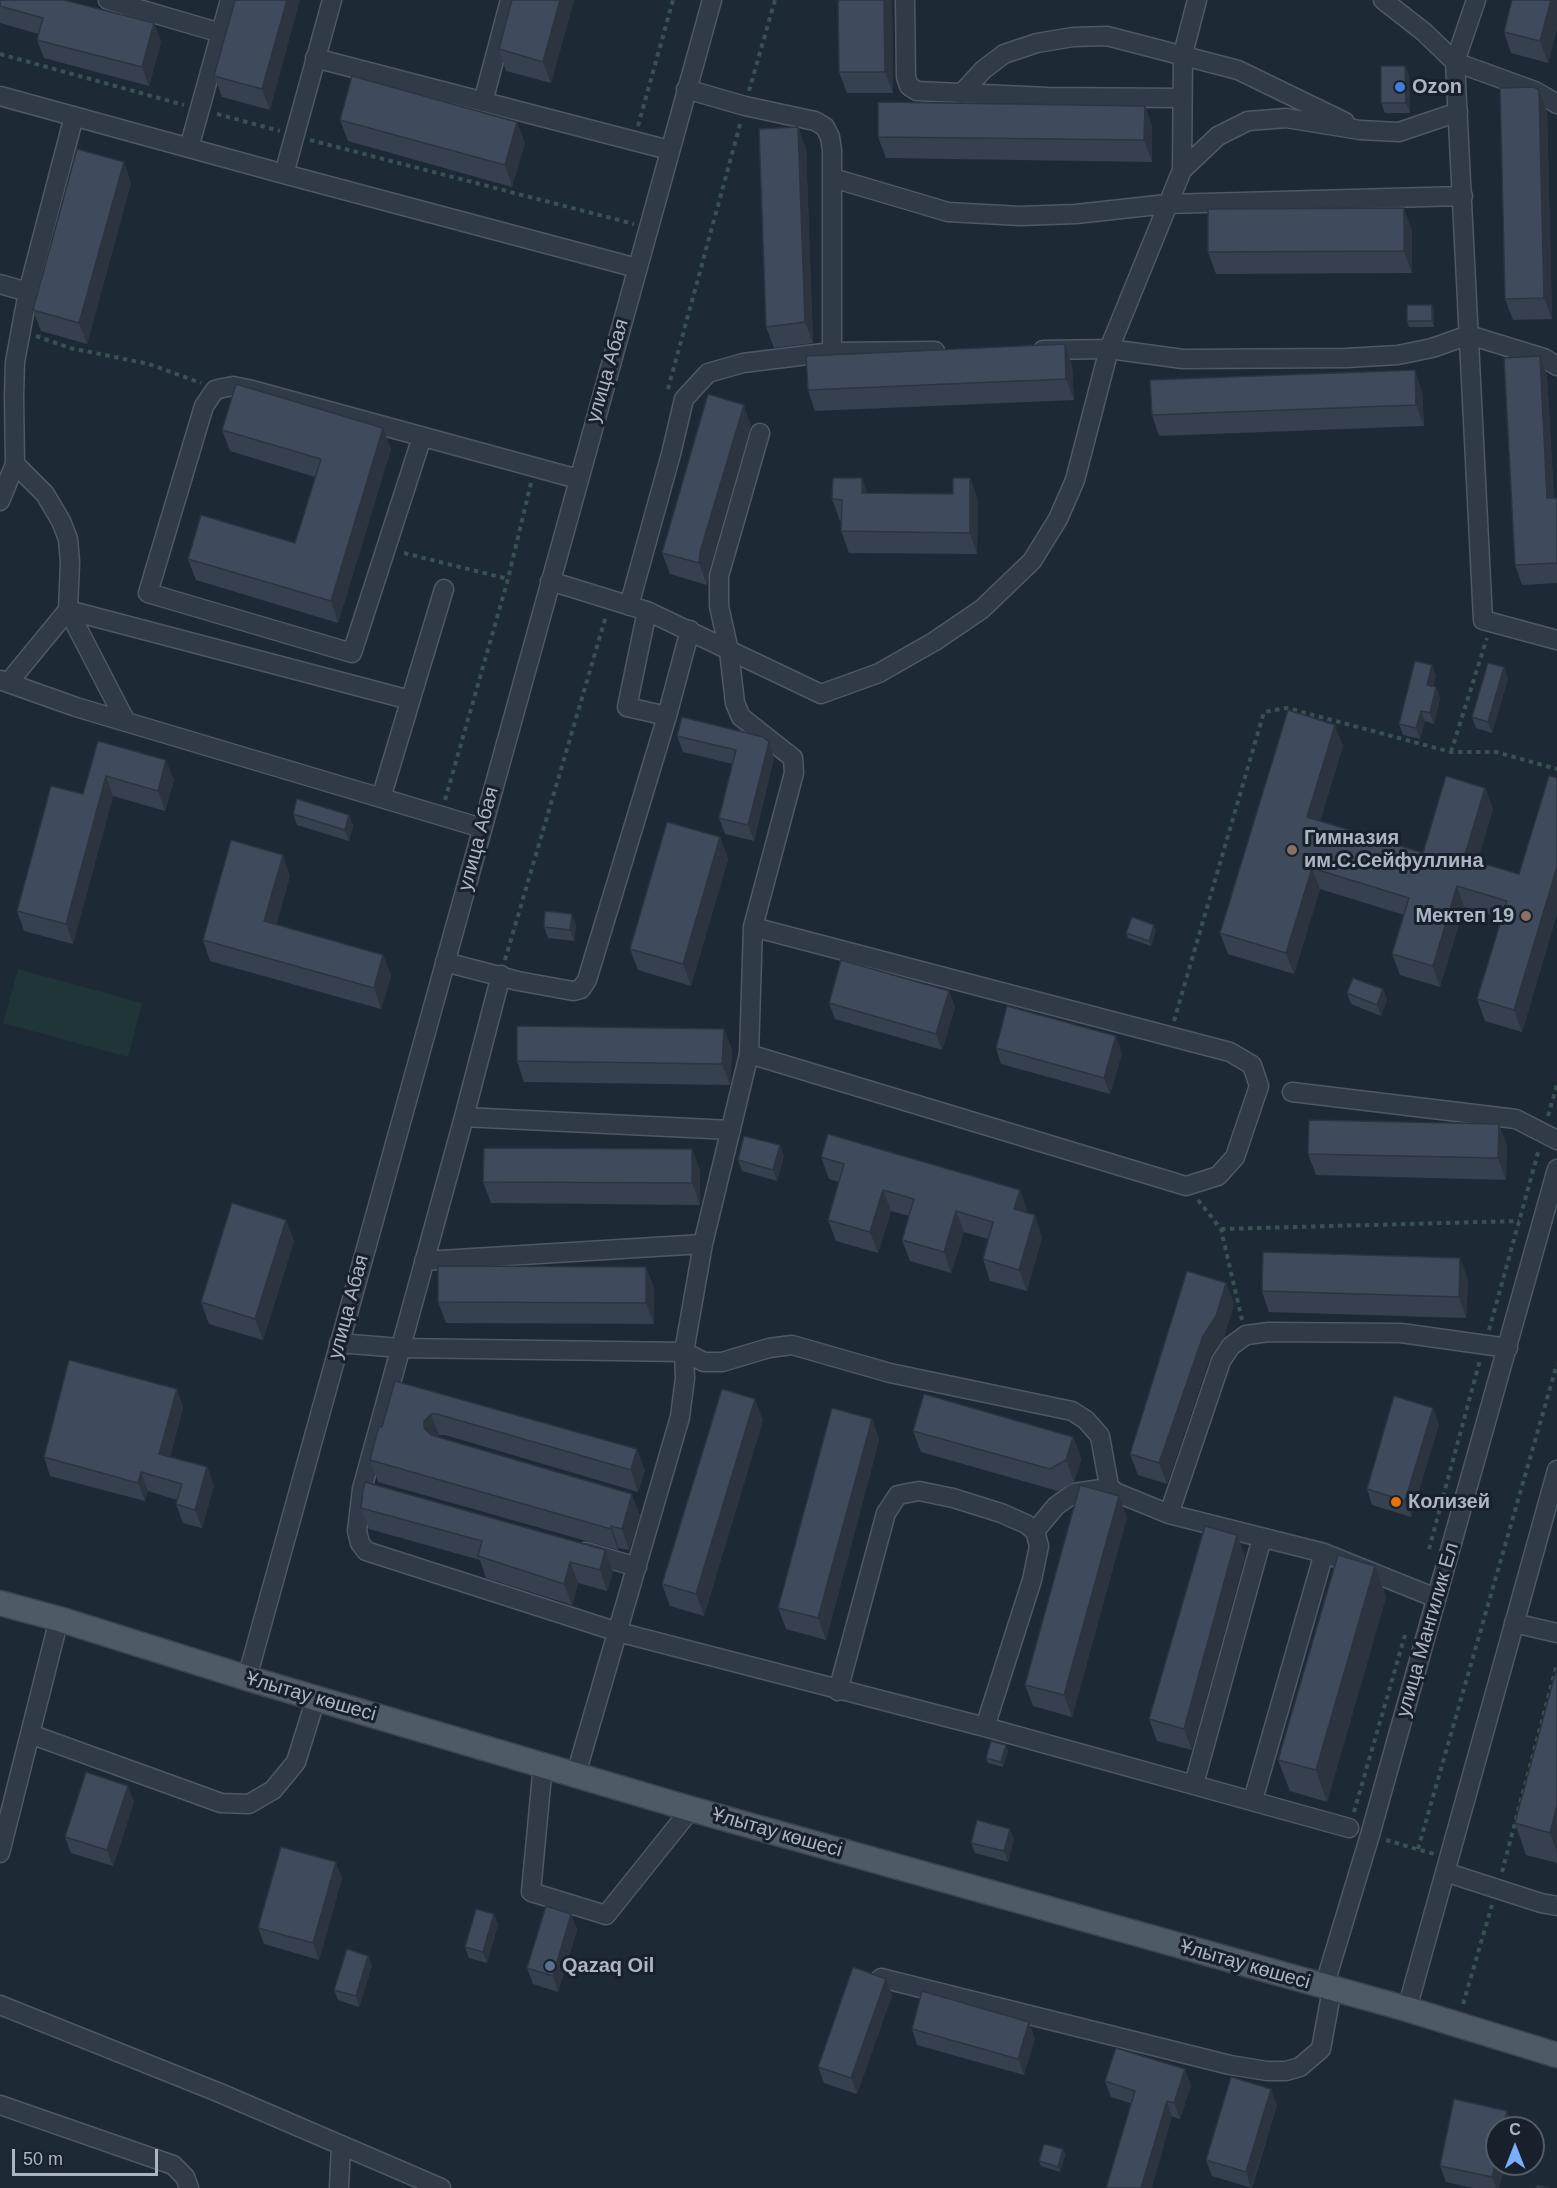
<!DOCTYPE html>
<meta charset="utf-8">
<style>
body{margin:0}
#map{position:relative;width:1557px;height:2188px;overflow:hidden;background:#1e2936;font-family:Arial,sans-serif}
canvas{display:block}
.north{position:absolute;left:1485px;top:2116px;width:60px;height:60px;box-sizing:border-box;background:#17202b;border:2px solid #525c68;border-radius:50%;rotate:0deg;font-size:16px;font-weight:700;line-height:24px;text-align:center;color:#abb5c4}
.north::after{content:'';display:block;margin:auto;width:21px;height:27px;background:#78aefc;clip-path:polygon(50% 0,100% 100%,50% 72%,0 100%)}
.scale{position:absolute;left:12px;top:2149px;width:146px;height:27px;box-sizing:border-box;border:3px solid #abb5c4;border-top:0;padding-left:8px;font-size:18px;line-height:21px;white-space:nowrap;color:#abb5c4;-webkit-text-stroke:4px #17202b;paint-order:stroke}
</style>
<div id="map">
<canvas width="1557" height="2188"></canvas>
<div class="north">С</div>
<div class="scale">50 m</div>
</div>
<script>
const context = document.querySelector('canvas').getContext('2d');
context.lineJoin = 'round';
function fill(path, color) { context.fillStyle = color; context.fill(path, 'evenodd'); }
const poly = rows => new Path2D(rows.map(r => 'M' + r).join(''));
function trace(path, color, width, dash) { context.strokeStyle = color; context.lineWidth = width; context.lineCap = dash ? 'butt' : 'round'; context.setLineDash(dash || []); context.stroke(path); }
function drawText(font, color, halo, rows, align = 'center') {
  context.font = font + ' Arial,sans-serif'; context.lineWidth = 6; context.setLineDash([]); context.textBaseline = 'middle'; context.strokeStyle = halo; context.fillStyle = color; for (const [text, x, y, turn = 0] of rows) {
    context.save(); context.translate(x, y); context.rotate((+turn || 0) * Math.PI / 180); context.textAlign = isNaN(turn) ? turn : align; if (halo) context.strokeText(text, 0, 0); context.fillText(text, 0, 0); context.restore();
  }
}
fill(poly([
 [18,969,142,1003,128,1057,3,1023]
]), '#203537');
const minor = poly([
 [108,0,221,33],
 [905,0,906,77,909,86,917,91,1048,97,1182,98],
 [1383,0,1424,32,1455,62,1483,620,1557,640],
 [1476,0,1455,62,1535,91,1557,104],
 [315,58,669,150],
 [686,89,745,106,815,121,825,127,830,137,832,150,832,352],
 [961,94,983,70,1004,54,1037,43,1073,37,1107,36,1238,70,1345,122],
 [0,96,284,174,637,268],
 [483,102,510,0],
 [189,148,230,0],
 [1182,170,1183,54,1197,0],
 [284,174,332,0],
 [833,178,948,212,1020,216,1076,214,1167,204,1463,196],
 [0,284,28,292],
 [1043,350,1109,349,1183,359,1346,358,1398,355,1432,348,1469,335,1544,358,1557,366],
 [422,437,352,653,148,593,204,406,215,390,223,388,233,386,248,389,578,479],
 [15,464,45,494,61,521,68,539,70,562,68,610,126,722],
 [0,501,15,464,14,396,15,362,28,292,74,116],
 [550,581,647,611,821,694,879,673,935,641,982,609,1032,561,1058,519,1075,480,1109,349,1182,170,1218,136,1248,121,1286,118,1360,130,1399,132,1458,112],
 [629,606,671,454,684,399,708,373,743,363,832,352,935,351],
 [68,610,410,700],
 [0,680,76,707,482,828],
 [8,683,68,610],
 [667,716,690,630],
 [381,798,444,589],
 [753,927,1230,1052,1252,1065,1259,1086,1235,1157,1218,1176,1186,1186,749,1054,753,927,794,773,793,758,741,717,735,703,729,651,719,606,719,576,760,433],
 [445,962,518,981,573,991,581,989,587,980,667,716,627,707,647,611],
 [501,975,464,1117,362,1489,357,1531,360,1543,366,1551,618,1632,985,1727,1349,1828],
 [749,1054,703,1244,684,1352,704,1362,722,1362,769,1348,792,1345,890,1373,1072,1411,1086,1420,1100,1436,1109,1486,1115,1492,1169,1514,1324,1553,1436,1598],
 [1292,1092,1516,1119,1557,1140],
 [464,1117,731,1130],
 [424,1261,703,1244],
 [339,1343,400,1348,684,1352,685,1378,680,1417,576,1774],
 [1169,1514,1221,1361,1231,1346,1246,1335,1269,1332,1401,1333,1508,1348],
 [1035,1531,1056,1506,1074,1493,1101,1489],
 [586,1552,637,1567],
 [1514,1623,1557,1633],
 [247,1678,712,0],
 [838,1691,886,1513,898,1495,919,1491,953,1498,1001,1513,1026,1524,1035,1531,1039,1546,1032,1580,985,1727],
 [30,1734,221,1803,249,1804,273,1790,296,1762,316,1698],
 [543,1764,531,1892,606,1915,691,1809],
 [1194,1784,1262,1538],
 [1253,1800,1324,1553],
 [0,1853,59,1619],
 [1445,1872,1541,1903,1557,1906],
 [881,1978,1230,2065,1267,2071,1286,2071,1300,2067,1321,2049,1332,1989],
 [1324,1987,1370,1835,1557,1169],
 [0,2005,220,2093,441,2188],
 [1407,2009,1557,1470],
 [0,2105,173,2165,185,2177,189,2188],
 [339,2188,341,2145]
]);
const major = poly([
 [0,1603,59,1619,247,1678,691,1809,1407,2009,1557,2055]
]);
trace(minor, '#4f5865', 21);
trace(major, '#3b4450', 27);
trace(poly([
 [0,54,184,105],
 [749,91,775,0],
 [217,114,280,131],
 [638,126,673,0],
 [310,140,634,224],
 [36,336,70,348,149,364,201,383],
 [668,389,741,121],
 [404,553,508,579],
 [1451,752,1487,638],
 [445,800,508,579,531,483],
 [505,960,606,616],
 [1174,1021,1264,712,1287,708,1451,752,1496,752,1557,769],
 [1548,1116,1557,1085],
 [1198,1200,1221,1229,1242,1320],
 [1221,1229,1519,1221],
 [1489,1330,1539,1149],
 [1429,1549,1480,1360],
 [1354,1812,1405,1635],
 [1386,1840,1434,1854],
 [1418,1849,1557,1364],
 [1502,1872,1557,1664],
 [1463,2004,1492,1905]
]), '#3a5152', 4, [4.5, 4.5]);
trace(minor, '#313b47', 18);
trace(major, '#4f5a67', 24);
fill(poly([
 [0,0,161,42,149,86,44,58,37,40,39,34,0,23],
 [235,0,270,110,222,97,214,76],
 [512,0,574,0,551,83,506,71,499,49],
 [892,0,893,93,847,93,839,72],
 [1557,0,1557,29,1548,63,1511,53,1504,32],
 [1405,66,1409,76,1410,113,1385,113,1381,103],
 [1145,106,1152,127,1152,162,886,158,878,137],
 [1547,111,1552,319,1513,320,1505,299],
 [340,120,525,143,512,187,348,141],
 [798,127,806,149,813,343,774,348,766,327],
 [131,183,87,344,41,331,33,310],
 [1412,230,1412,273,1216,274,1208,252],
 [1432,305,1434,311,1434,327,1409,327,1407,321],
 [1065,344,1072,366,1074,400,815,411,808,390],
 [1540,356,1547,376,1554,498,1557,498,1557,583,1522,585,1515,565],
 [1422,391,1424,426,1159,436,1152,415],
 [751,426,708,573,707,585,670,574,662,553],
 [222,430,391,449,338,623,196,580,188,559,295,543,315,477,230,451],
 [970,478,978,500,977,554,849,553,841,531,842,521,840,521,832,499,868,493,953,494],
 [1436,676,1433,687,1436,687,1440,698,1434,724,1425,721,1420,739,1403,735,1399,724],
 [1508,678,1492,733,1476,728,1472,717],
 [677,736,774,758,754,841,725,834,719,818,733,764,683,752],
 [98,741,174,780,165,811,113,796,73,944,24,931,17,911,83,794],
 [1343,746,1320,821,1423,853,1485,788,1493,809,1477,862,1519,874,1557,778,1557,914,1522,1032,1485,1021,1477,999,1502,918,1464,907,1440,987,1400,975,1392,954,1404,915,1320,889,1294,974,1228,954,1220,933],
 [293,814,349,815,353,826,349,841,297,825],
 [720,837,728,859,691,986,638,970,630,949],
 [290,876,276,925,383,955,391,976,381,1009,210,961,203,940],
 [576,925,574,941,548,938,544,927],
 [1156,930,1151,946,1128,938,1126,933],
 [1383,989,1387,1000,1381,1016,1351,1004,1347,993],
 [949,991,955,1007,942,1050,835,1019,829,1003],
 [724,1029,732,1050,730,1085,524,1082,517,1061],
 [996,1048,1122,1053,1110,1094,1001,1064],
 [1507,1145,1506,1180,1316,1175,1308,1154],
 [692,1149,700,1171,700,1205,491,1203,483,1182],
 [784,1156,777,1181,742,1171,738,1160],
 [821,1157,1020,1190,1027,1211,1027,1213,1042,1237,1027,1291,990,1281,983,1259,988,1239,964,1232,951,1273,910,1261,902,1240,909,1216,891,1211,878,1253,836,1241,828,1220,839,1182,829,1179],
 [286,1220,294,1241,263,1340,209,1324,201,1302],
 [1460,1258,1468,1280,1466,1318,1269,1312,1262,1291],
 [646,1267,654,1288,654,1324,446,1323,438,1302],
 [1226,1283,1234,1304,1224,1337,1210,1357,1167,1484,1138,1475,1130,1454],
 [395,1381,645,1470,638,1492,445,1435,439,1435,437,1437,640,1516,629,1550,619,1548,618,1550,378,1482,370,1460,382,1427],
 [177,1389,183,1408,170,1457,207,1467,214,1486,202,1528,183,1523,176,1504,177,1500,148,1491,145,1501,50,1476,44,1457],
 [872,1419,879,1440,826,1640,786,1629,778,1608],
 [763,1420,704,1616,670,1606,662,1584],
 [1439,1424,1411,1517,1372,1505,1367,1489],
 [913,1431,1073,1437,1081,1459,1074,1482,1058,1491,921,1452],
 [361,1508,613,1572,607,1591,578,1583,572,1605,486,1578,480,1560,369,1529],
 [1127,1517,1072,1717,1033,1706,1025,1685],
 [1245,1556,1192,1750,1157,1741,1149,1719],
 [1375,1566,1386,1597,1327,1802,1290,1791,1278,1760],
 [1557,1667,1557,1863,1526,1855,1515,1823],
 [1008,1751,1003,1767,988,1763,986,1758],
 [134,1802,113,1866,71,1853,65,1837],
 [1014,1839,1008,1862,975,1853,971,1843],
 [342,1878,319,1960,264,1944,258,1928],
 [571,1914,577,1930,558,1992,533,1984,527,1968],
 [498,1924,487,1963,469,1958,465,1947],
 [368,1956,372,1966,359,2007,338,2000,334,1990],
 [892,1995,857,2094,824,2083,818,2067],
 [912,2029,1035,2038,1024,2075,917,2045],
 [1105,2081,1191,2085,1180,2119,1111,2097],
 [1454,2099,1507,2111,1513,2128,1497,2128,1497,2164,1505,2164,1499,2188,1473,2188,1446,2182,1440,2166],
 [1277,2105,1252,2188,1212,2176,1206,2160],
 [1063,2149,1065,2155,1060,2172,1041,2166,1039,2161]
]), '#36404f');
fill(poly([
 [287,0,300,0,270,110,262,89],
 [560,0,574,0,551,83,543,62],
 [884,0,892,0,893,93,885,72],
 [1551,0,1557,0,1557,29,1548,63,1540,41],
 [154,23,161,42,149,86,142,67],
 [1405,66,1409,76,1410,113,1406,103],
 [1539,90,1547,111,1552,319,1544,298],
 [1145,106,1152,127,1152,162,1144,140],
 [517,122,525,143,512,187,505,165],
 [798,127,806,149,813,343,805,322],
 [124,162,131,183,87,344,79,323],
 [1404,208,1412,230,1412,273,1404,251],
 [1432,305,1434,311,1434,327,1432,321],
 [1065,344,1072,366,1074,400,1066,379],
 [1540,356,1547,376,1555,518,1547,498],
 [1415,370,1422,391,1424,426,1416,405],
 [744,405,751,426,708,573,707,585,699,563,700,552],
 [383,428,391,449,338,623,331,601],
 [862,478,870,500,862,493],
 [970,478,978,500,977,554,970,533],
 [1432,665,1436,676,1431,696,1427,685],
 [1504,667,1508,678,1492,733,1488,722],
 [1436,687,1440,698,1434,724,1430,713],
 [1421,711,1425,721,1420,739,1416,728],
 [1335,725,1343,746,1314,839,1307,817],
 [769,742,774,758,754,841,748,825],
 [166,760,174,780,165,811,158,791],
 [106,776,113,796,73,944,66,924],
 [1485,788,1493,809,1472,879,1464,858],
 [349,815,353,826,349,841,345,830],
 [720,837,728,859,691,986,683,964],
 [283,855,290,876,271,943,264,921],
 [1557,867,1557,914,1522,1032,1514,1010],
 [1312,868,1320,889,1294,974,1286,953],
 [1457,886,1464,907,1440,987,1433,966],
 [572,914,576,925,574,941,570,930],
 [1154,925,1156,930,1151,946,1149,941],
 [383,955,391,976,381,1009,374,988],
 [1383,989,1387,1000,1381,1016,1377,1005],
 [949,991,955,1007,942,1050,936,1034],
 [724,1029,732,1050,730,1085,722,1064],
 [1116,1036,1122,1053,1110,1094,1104,1078],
 [1499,1124,1507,1145,1506,1180,1498,1158],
 [780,1145,784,1156,777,1181,773,1170],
 [692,1149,700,1171,700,1205,692,1183],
 [883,1190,891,1211,878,1253,870,1232],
 [1020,1190,1027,1211,1022,1231,1014,1209],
 [956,1211,964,1232,951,1273,944,1252],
 [1035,1215,1042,1237,1027,1291,1019,1270],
 [286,1220,294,1241,263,1340,255,1319],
 [1460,1258,1468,1280,1466,1318,1459,1297],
 [646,1267,654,1288,654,1324,646,1303],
 [1226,1283,1234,1304,1224,1337,1210,1357,1167,1484,1159,1463,1203,1336],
 [177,1389,183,1408,166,1472,159,1454],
 [755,1399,763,1420,704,1616,696,1594],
 [1433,1408,1439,1424,1411,1517,1405,1501],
 [431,1414,439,1435,431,1442,424,1428,424,1421],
 [872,1419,879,1440,826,1640,818,1618],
 [1073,1437,1081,1459,1074,1482,1066,1460],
 [637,1449,645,1470,638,1492,631,1470],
 [207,1467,214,1486,202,1528,195,1510],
 [141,1472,148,1491,145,1501,138,1483],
 [632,1494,640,1516,629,1550,622,1529],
 [1119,1496,1127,1517,1072,1717,1064,1695],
 [611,1526,619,1548,618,1550,611,1529],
 [1237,1535,1245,1556,1192,1750,1184,1729],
 [605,1550,613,1572,607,1591,600,1570],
 [570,1562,578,1583,572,1605,564,1584],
 [1375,1566,1386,1597,1327,1802,1316,1770],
 [1006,1745,1008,1751,1003,1767,1001,1762],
 [128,1786,134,1802,113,1866,107,1850],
 [1557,1805,1557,1853,1550,1833],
 [1010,1829,1014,1839,1008,1862,1004,1851],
 [336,1862,342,1878,319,1960,313,1943],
 [494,1914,498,1924,487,1963,483,1952],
 [571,1914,577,1930,558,1992,553,1976],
 [368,1956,372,1966,359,2007,356,1996],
 [886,1979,892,1995,857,2094,851,2078],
 [1029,2022,1035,2038,1024,2075,1018,2059],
 [1185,2069,1191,2085,1180,2119,1174,2103],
 [1271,2089,1277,2105,1251,2188,1246,2172],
 [1167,2101,1172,2117,1152,2188,1141,2188],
 [1507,2111,1513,2127,1513,2128,1503,2128],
 [1063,2149,1065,2155,1060,2172,1058,2167],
 [1497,2157,1497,2164,1505,2164,1499,2188,1496,2188,1492,2177]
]), '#2c3440');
const building = poly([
 [0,0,64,0,154,23,142,67,37,40,43,18,0,6,0,0],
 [235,0,287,0,262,89,214,76,235,0],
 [512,0,560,0,543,62,499,49,512,0],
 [838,0,884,0,885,72,839,72,838,0],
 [1512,0,1551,0,1540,41,1504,32,1512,0],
 [1381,66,1405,66,1406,103,1381,103,1381,66],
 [352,76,517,122,505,165,340,120,352,76],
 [1534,87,1539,90,1544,298,1505,299,1500,88,1534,87],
 [878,102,1145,106,1144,140,878,137,878,102],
 [798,127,805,322,766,327,759,129,798,127],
 [77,149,124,162,79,323,33,310,77,149],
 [1404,208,1404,251,1208,252,1208,209,1404,208],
 [1407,305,1432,305,1432,321,1407,321,1407,305],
 [1065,344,1066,379,808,390,806,356,1065,344],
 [1540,356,1547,498,1557,498,1557,563,1515,565,1504,358,1540,356],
 [1415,370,1416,405,1152,415,1150,380,1415,370],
 [236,384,383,428,331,601,188,559,201,515,295,543,321,459,222,430,236,384],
 [708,394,744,405,700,552,699,563,662,553,708,394],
 [833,478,862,478,862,493,953,494,953,478,970,478,970,533,841,531,842,500,832,499,833,478],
 [1415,661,1432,665,1427,685,1436,687,1430,713,1421,711,1416,728,1399,724,1415,661],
 [1488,663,1504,667,1488,722,1472,717,1488,663],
 [1288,710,1335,725,1307,817,1423,853,1446,776,1485,788,1464,858,1519,874,1549,776,1557,778,1557,867,1514,1010,1477,999,1507,901,1457,886,1433,966,1392,954,1409,898,1312,868,1286,953,1220,933,1288,710],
 [682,717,763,737,769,742,748,825,719,818,736,750,677,736,682,717],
 [98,741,166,760,158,791,106,776,66,924,17,911,51,786,83,794,98,741],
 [297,799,349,815,345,830,293,814,297,799],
 [667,822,720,837,683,964,630,949,667,822],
 [231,840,283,855,264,921,383,955,374,988,203,940,231,840],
 [545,911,572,914,570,930,544,927,545,911],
 [1132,917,1154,925,1149,941,1126,933,1132,917],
 [841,960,949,991,936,1034,829,1003,841,960],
 [1353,978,1383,989,1377,1005,1347,993,1353,978],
 [1007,1006,1116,1036,1104,1078,996,1048,1007,1006],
 [517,1026,724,1029,722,1064,517,1061,517,1026],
 [1309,1120,1499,1124,1498,1158,1308,1154,1309,1120],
 [828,1134,1020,1190,1014,1209,1035,1215,1019,1270,983,1259,993,1222,956,1211,944,1252,902,1240,914,1199,883,1190,870,1232,828,1220,844,1164,821,1157,828,1134],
 [744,1136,780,1145,773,1170,738,1160,744,1136],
 [484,1148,692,1149,692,1183,483,1182,484,1148],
 [232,1203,286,1220,255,1319,201,1302,232,1203],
 [1263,1252,1460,1258,1459,1297,1262,1291,1263,1252],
 [438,1266,646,1267,646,1303,438,1302,438,1266],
 [1187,1271,1226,1283,1216,1316,1203,1336,1159,1463,1130,1454,1187,1271],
 [69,1360,177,1389,159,1454,207,1467,195,1510,176,1504,182,1484,141,1472,138,1483,44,1457,69,1360],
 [395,1381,637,1449,631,1470,437,1414,431,1414,424,1421,424,1428,431,1435,632,1494,622,1529,611,1526,611,1529,370,1460,379,1426,382,1427,395,1381],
 [722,1389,755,1399,696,1594,662,1584,722,1389],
 [924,1394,1073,1437,1066,1460,1050,1469,913,1431,924,1394],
 [1394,1396,1433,1408,1405,1501,1367,1489,1394,1396],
 [832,1408,872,1419,818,1618,778,1608,832,1408],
 [365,1482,605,1550,600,1570,570,1562,564,1584,478,1556,482,1541,361,1508,363,1490,365,1482],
 [1080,1485,1119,1496,1064,1695,1025,1685,1080,1485],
 [1205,1526,1237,1535,1184,1729,1149,1719,1205,1526],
 [1338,1555,1375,1566,1316,1770,1278,1760,1338,1555],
 [1557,1667,1557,1805,1550,1833,1515,1823,1557,1667],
 [991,1741,1006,1745,1001,1762,986,1758,991,1741],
 [86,1772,128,1786,107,1850,65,1837,86,1772],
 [977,1820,1010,1829,1004,1851,971,1843,977,1820],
 [281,1847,336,1862,313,1943,258,1928,281,1847],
 [546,1906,571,1914,553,1976,527,1968,546,1906],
 [476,1909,494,1914,483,1952,465,1947,476,1909],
 [347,1949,368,1956,356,1996,334,1990,347,1949],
 [853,1967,886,1979,851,2078,818,2067,853,1967],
 [922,1991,1029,2022,1018,2059,912,2029,922,1991],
 [1116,2048,1185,2069,1174,2103,1167,2101,1141,2188,1106,2188,1135,2091,1105,2081,1116,2048],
 [1231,2077,1271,2089,1246,2172,1206,2160,1231,2077],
 [1454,2099,1507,2111,1503,2128,1497,2128,1497,2157,1492,2177,1440,2166,1454,2099],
 [1044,2144,1063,2149,1058,2167,1039,2161,1044,2144],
 [1537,2185,1549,2188,1536,2188,1537,2185]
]);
fill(building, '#3f4b5c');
trace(building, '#2c3440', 1.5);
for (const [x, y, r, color] of [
 [1400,87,6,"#3f7fe0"],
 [1292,850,6,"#8d6e63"],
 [1526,916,6,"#8d6e63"],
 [1396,1502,6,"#e8710a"],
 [550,1966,6,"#5c6f8a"]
]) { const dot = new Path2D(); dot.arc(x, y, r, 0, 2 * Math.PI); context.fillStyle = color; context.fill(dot); trace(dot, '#17202b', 2); }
drawText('bold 20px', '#abb5c4', '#17202b', [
 ["Ozon",1412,87],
 ["Гимназия",1304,838],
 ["им.С.Сейфуллина",1304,861],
 ["Мектеп 19",1514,916,"right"],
 ["Колизей",1408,1502],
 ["Qazaq Oil",562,1966]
], 'left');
drawText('20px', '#abb5c4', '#17202b', [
 ["улица Абая",608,371,-74],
 ["улица Абая",479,839,-75],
 ["улица Абая",349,1307,-75],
 ["улица Мангилик Ел",1428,1630,-74],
 ["Ұлытау көшесі",311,1697,16],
 ["Ұлытау көшесі",777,1833,16],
 ["Ұлытау көшесі",1245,1965,16]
]);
</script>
